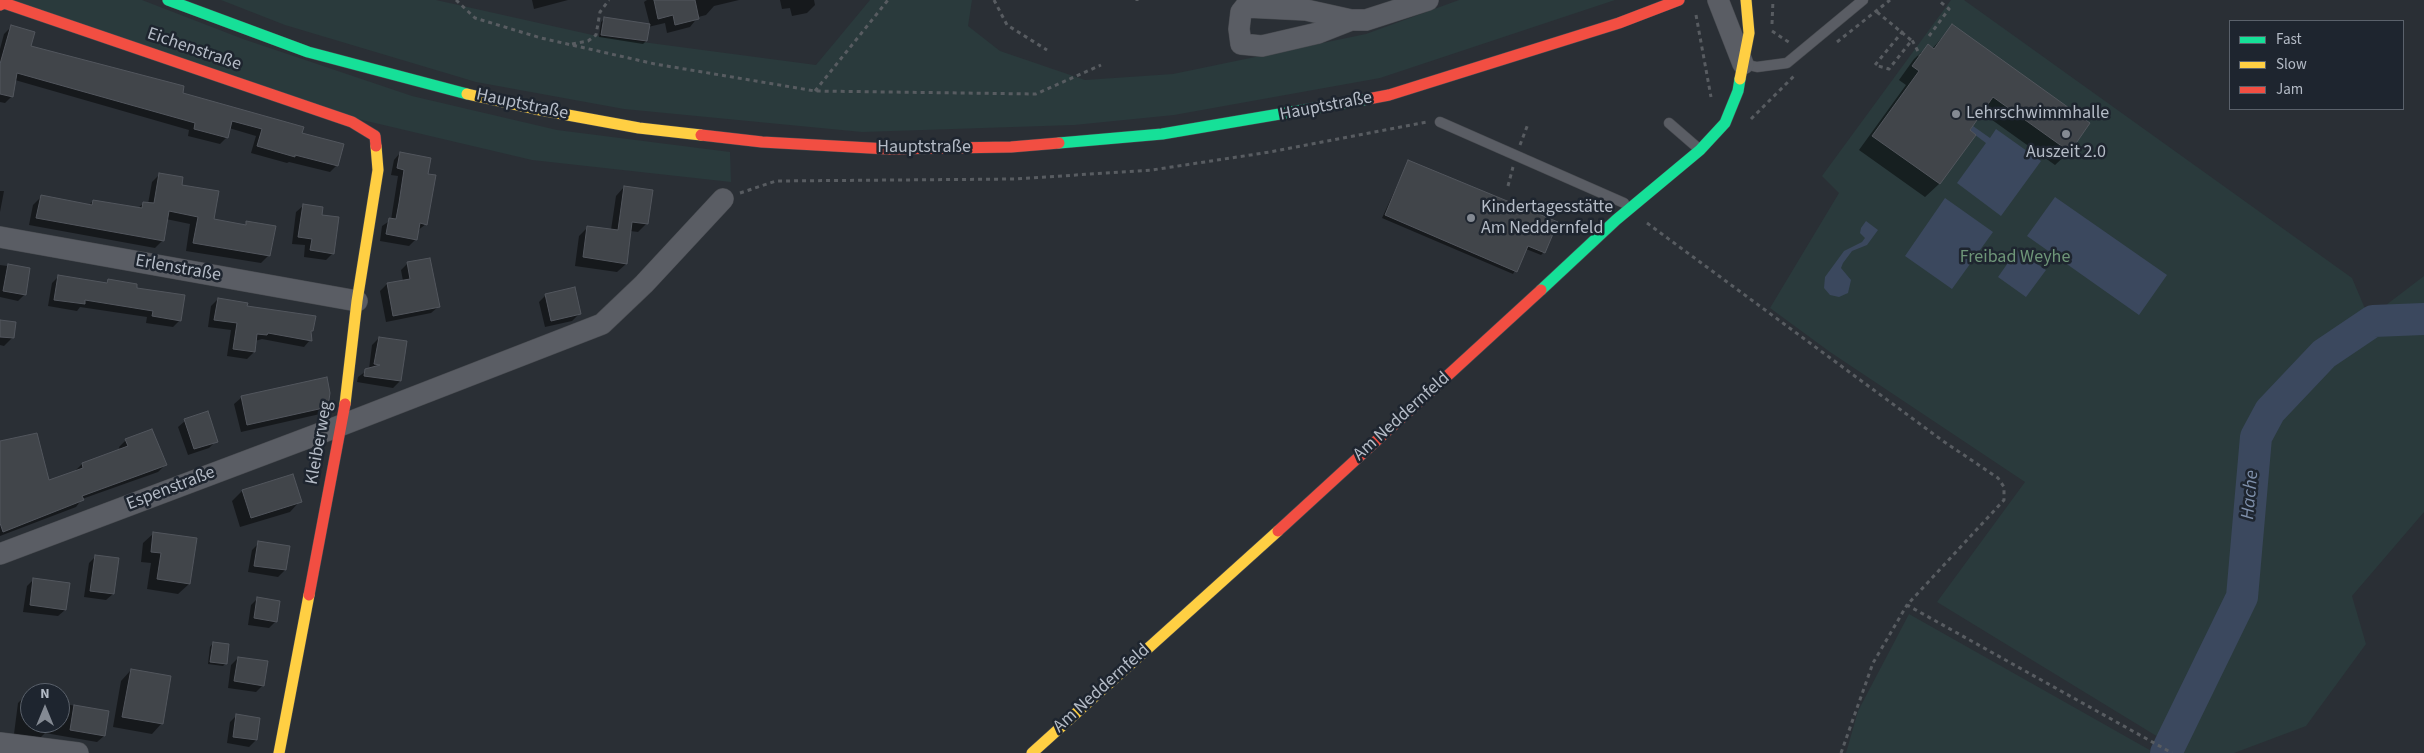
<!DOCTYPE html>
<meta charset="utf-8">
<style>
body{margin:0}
#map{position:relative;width:2424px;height:753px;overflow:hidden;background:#2a2f35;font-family:"Source Sans 3",sans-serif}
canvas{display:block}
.legend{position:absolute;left:2229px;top:20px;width:175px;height:90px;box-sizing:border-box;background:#1e252f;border:1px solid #5a616b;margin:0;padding:6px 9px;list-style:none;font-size:15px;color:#b4bbc6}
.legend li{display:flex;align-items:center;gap:10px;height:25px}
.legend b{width:25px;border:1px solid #5a616b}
.north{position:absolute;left:20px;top:683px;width:50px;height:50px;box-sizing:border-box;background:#1e252f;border:1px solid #5a616b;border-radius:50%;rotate:0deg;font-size:14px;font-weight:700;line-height:20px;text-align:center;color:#b4bbc6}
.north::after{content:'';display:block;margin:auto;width:18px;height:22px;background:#848a93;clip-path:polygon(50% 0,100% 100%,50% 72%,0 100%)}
</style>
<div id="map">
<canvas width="2424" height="753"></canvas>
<ul class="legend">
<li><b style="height:6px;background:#16e098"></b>Fast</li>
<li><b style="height:6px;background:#ffcf43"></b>Slow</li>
<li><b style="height:6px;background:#f24e42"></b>Jam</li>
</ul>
<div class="north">N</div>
</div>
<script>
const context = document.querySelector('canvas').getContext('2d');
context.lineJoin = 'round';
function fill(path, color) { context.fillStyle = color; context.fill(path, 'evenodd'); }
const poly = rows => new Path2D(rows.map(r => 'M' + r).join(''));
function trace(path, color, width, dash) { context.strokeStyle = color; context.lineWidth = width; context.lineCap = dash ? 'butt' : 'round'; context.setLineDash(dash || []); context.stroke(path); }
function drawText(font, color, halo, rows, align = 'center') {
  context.font = font + ' "Source Sans 3",sans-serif'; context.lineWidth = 5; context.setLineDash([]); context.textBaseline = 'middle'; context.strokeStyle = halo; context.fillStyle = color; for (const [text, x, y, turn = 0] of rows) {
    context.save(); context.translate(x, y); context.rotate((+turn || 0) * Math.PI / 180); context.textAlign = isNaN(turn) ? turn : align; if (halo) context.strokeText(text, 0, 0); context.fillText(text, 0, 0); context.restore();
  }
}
fill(poly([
 [6,0,142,0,243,39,412,96,557,130,730,152,731,182,532,160,358,119],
 [221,0,436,0,597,36,816,65,870,0,972,0,968,26,1000,51,1085,80,1173,74,1366,34,1459,0,1615,0,1380,78,1174,115,1074,125,862,132,624,109,476,82,285,25],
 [1951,0,1964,0,2352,278,2369,318,2424,276,2424,512,2352,596,2366,644,2306,726,2234,753,2180,753,2163,740,1937,602,2025,482,1830,352,1770,308,1839,193,1822,176],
 [1909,614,2155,753,1846,753,1858,711]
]), '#2a3a3c');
fill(poly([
 [1973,126,1990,138,1996,129,2041,161,2001,216,1957,183,1986,143,1970,131],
 [2055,197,2167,275,2139,315,2027,236],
 [1945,198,1993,232,1952,289,1905,256],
 [1866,221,1878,230,1867,245,1852,251,1843,263,1841,268,1851,280,1848,293,1839,297,1830,295,1824,288,1825,277,1844,251,1862,242,1865,238,1860,233,1861,228],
 [2017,250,2046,270,2026,297,1998,277]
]), '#3b485e');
fill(poly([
 [532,0,568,0,534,9],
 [647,0,739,0,714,6,706,15,698,17,690,27,667,33,665,23,648,27,646,41,643,44,599,37,601,22,604,19,650,25,644,2],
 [780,0,814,0,815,5,807,13,792,16,790,8,782,9],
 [1952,26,2089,124,2069,152,2055,165,1981,112,1968,131,1974,135,1939,184,1925,197,1859,150,1906,85,1899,80,1914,59,1928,46,1932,49],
 [11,27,29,47,181,93,300,133,337,165,330,172,289,162,287,163,251,153,256,136,229,128,227,137,220,144,188,136,189,130,15,80,12,96,5,103,0,102,0,49,4,34],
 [400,153,427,175,426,224,417,231,416,239,409,246,380,241,382,226,391,220,398,176,391,175,394,160],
 [1408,162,1544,252,1541,255,1526,249,1513,274,1382,218],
 [160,174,180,186,213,220,244,226,247,223,269,255,261,263,186,251,190,224,166,219,163,240,155,248,29,225,33,205,41,197,88,206,93,201,138,208,144,203,148,204,152,182],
 [624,187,647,223,638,232,630,231,626,264,617,272,575,266,579,236,588,227,611,230,616,196],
 [0,191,4,191,0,212],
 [303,206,320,216,333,253,326,260,304,257,305,245,292,244,296,212],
 [408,263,438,307,431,313,386,322,380,291,387,284,403,281,401,270],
 [0,265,29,269,25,294,18,301,0,297],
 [59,276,105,284,108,280,135,289,180,320,173,327,146,323,147,317,80,307,77,311,48,306,52,283],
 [546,295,579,314,572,321,545,327,539,302],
 [218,299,312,330,310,340,304,347,262,339,255,341,254,352,247,359,227,356,231,330,208,327,211,306],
 [0,321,12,338,4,346,0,345],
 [379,338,400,381,393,388,357,382,358,377,369,369,372,345],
 [326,379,327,407,320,414,241,432,234,404,241,398],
 [185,421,216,441,209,448,188,455,178,427],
 [126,440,165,465,158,472,82,499,76,507,0,536,0,502,75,471,82,464,120,450,119,447],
 [242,491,300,501,290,512,240,527,232,501],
 [154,533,189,584,178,594,147,589,151,563,141,562,143,543],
 [259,543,285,570,278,577,248,572,252,550],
 [96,556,113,594,106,600,84,597,89,563],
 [34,579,65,610,58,616,23,612,27,586],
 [258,598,276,621,269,628,248,625,251,605],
 [213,643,226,663,223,666,208,664,210,647],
 [238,658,263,685,256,692,228,688,231,665],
 [131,670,162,723,152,734,113,727,121,681],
 [25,696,30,697,30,723,60,723,60,703,108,712,104,736,97,742,45,733,40,738,14,734,18,703],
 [237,715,256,740,249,747,227,743,230,722]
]), '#0007');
trace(poly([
 [2166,753,2242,597,2256,437,2270,411,2324,354,2373,321,2424,319]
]), '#3b485e', 32);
const building = poly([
 [654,0,695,0,699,19,675,25,673,15,658,19,654,0],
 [604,17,650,24,647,41,601,35,604,17],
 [1952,24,2090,123,2070,152,1993,97,1970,130,1976,135,1940,184,1872,136,1919,71,1912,66,1928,44,1934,49,1952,24],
 [11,25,35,32,31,46,184,86,183,93,304,127,302,133,344,144,338,166,295,155,295,157,257,146,262,129,232,121,228,138,194,129,195,123,17,73,13,97,0,94,0,64,11,25],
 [400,152,431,158,428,174,436,175,427,225,420,223,417,240,386,234,389,218,396,219,399,203,404,170,397,168,400,152],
 [1408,160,1558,222,1545,253,1528,246,1517,272,1385,215,1408,160],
 [159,173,183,177,182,185,219,191,214,219,246,225,246,221,276,226,270,256,193,243,198,217,169,211,164,241,36,218,41,195,92,205,93,200,142,208,143,202,154,203,159,173],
 [624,186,653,190,648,224,632,222,627,264,583,257,587,226,618,230,624,186],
 [303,204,323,207,322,215,339,217,334,254,310,250,312,239,298,237,303,204],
 [430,258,440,307,393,316,387,283,410,279,407,262,430,258],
 [8,264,30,268,26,295,3,291,8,264],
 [58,275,107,283,108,279,137,284,137,288,185,295,181,321,152,316,153,311,85,300,85,304,54,300,58,275],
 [575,287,581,314,551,321,545,294,575,287],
 [218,298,248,303,247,306,316,316,313,331,311,331,312,341,268,333,267,335,257,334,255,352,233,349,237,323,214,320,218,298],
 [0,320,16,322,14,338,0,337,0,320],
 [379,337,407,341,401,381,364,376,365,369,380,365,374,364,379,337],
 [327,377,330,393,328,407,247,425,241,396,327,377],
 [208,411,218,442,194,449,184,419,208,411],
 [152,429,167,465,82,496,84,500,3,532,0,523,0,441,37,433,49,480,83,468,82,463,128,446,125,439,152,429],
 [293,474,302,502,251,518,242,490,293,474],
 [153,532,197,538,190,584,157,579,161,553,151,552,153,532],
 [258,541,290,546,286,570,254,566,258,541],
 [95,555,119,558,114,594,90,591,95,555],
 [33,578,70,583,66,610,30,605,33,578],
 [257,597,280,601,277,622,254,618,257,597],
 [213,642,229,644,227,664,210,662,213,642],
 [238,657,268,661,264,686,234,681,238,657],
 [131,669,171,676,163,724,122,717,131,669],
 [74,705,109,711,105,736,70,730,74,705],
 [236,714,260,718,257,740,233,737,236,714]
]);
fill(building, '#41454a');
trace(building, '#52565d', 1);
const lane = poly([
 [1744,64,1757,67,1787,63,1863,0],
 [1440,122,1624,203],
 [1669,123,1699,149]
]);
const street = poly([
 [1718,0,1743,64],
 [1351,20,1318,33,1262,46,1241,44,1239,29,1241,12,1245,7,1306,10,1351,20,1366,20,1428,0],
 [0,237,357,301],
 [0,554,342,425,602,324,644,284,723,199],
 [0,743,78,753]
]);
const fast = poly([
 [168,0,308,52,467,94],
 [1059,143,1162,134,1368,99],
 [1541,290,1616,220,1700,150,1725,123,1738,91,1740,79]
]);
const slow = poly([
 [1740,79,1749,33,1746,0],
 [467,94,535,109,639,128,701,135],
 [345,404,357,301,378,170,376,146],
 [279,753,309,595],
 [1032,753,1278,531]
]);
const jam = poly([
 [0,5,4,3,352,122,375,136,376,146],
 [1368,99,1389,95,1619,23,1679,0],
 [701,135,762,142,888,149,1011,147,1059,143],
 [1278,531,1541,290],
 [309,595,345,404]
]);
trace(lane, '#484b50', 11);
trace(street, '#484b50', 22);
trace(fast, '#484b50', 12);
trace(slow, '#484b50', 12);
trace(jam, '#484b50', 12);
trace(poly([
 [456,0,475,18,541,38,655,64,815,91,1036,94,1101,65],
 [994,0,1007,25,1047,50],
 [1137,1,1137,0],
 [1877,12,1911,40],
 [1696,15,1711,97],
 [1772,24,1773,0],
 [1772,31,1790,43],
 [1903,31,1875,65,1889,69,1912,40,1920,55],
 [1929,36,1949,9,1938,0],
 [1837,42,1890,0],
 [572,44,588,41,596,35,600,12,609,0],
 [815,91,888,0],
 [1751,119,1795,75],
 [1520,145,1528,124],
 [1508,186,1513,167],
 [740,193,776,181,1015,179,1152,170,1270,152,1427,122],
 [1647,223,1943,441,1998,478,2004,487,2004,500,1907,605,2172,753],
 [1841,753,1873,663,1907,605]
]), '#585c61', 3, [4, 4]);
trace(lane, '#5a5d64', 10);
trace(street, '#5a5d64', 21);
trace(fast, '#16e098', 11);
trace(slow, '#ffcf43', 11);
trace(jam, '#f24e42', 11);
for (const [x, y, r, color] of [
 [1956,114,5,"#848a93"],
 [2066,134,5,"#848a93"],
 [1471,218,5,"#848a93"]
]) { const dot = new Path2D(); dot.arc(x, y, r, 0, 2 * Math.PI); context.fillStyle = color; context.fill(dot); trace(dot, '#1e252f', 2); }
drawText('18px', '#b4bbc6', '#1e252f', [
 ["Eichenstraße",194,50,19],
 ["Hauptstraße",522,105,12],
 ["Hauptstraße",1326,107,-11],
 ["Hauptstraße",924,148],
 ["Erlenstraße",178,269,10],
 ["Am Neddernfeld",1402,417,-42],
 ["Kleiberweg",320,443,-80],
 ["Espenstraße",171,489,-21],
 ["Am Neddernfeld",1102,689,-42]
]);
drawText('18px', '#b4bbc6', '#1e252f', [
 ["Lehrschwimmhalle",1966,114],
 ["Auszeit 2.0",2066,153,"center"],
 ["Kindertagesstätte",1481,208],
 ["Am Neddernfeld",1481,229]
], 'left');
drawText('18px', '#6e9578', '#1e252f', [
 ["Freibad Weyhe",2015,258]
]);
drawText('italic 19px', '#7f90ab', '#1e252f', [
 ["Hache",2251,495,-85]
]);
</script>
